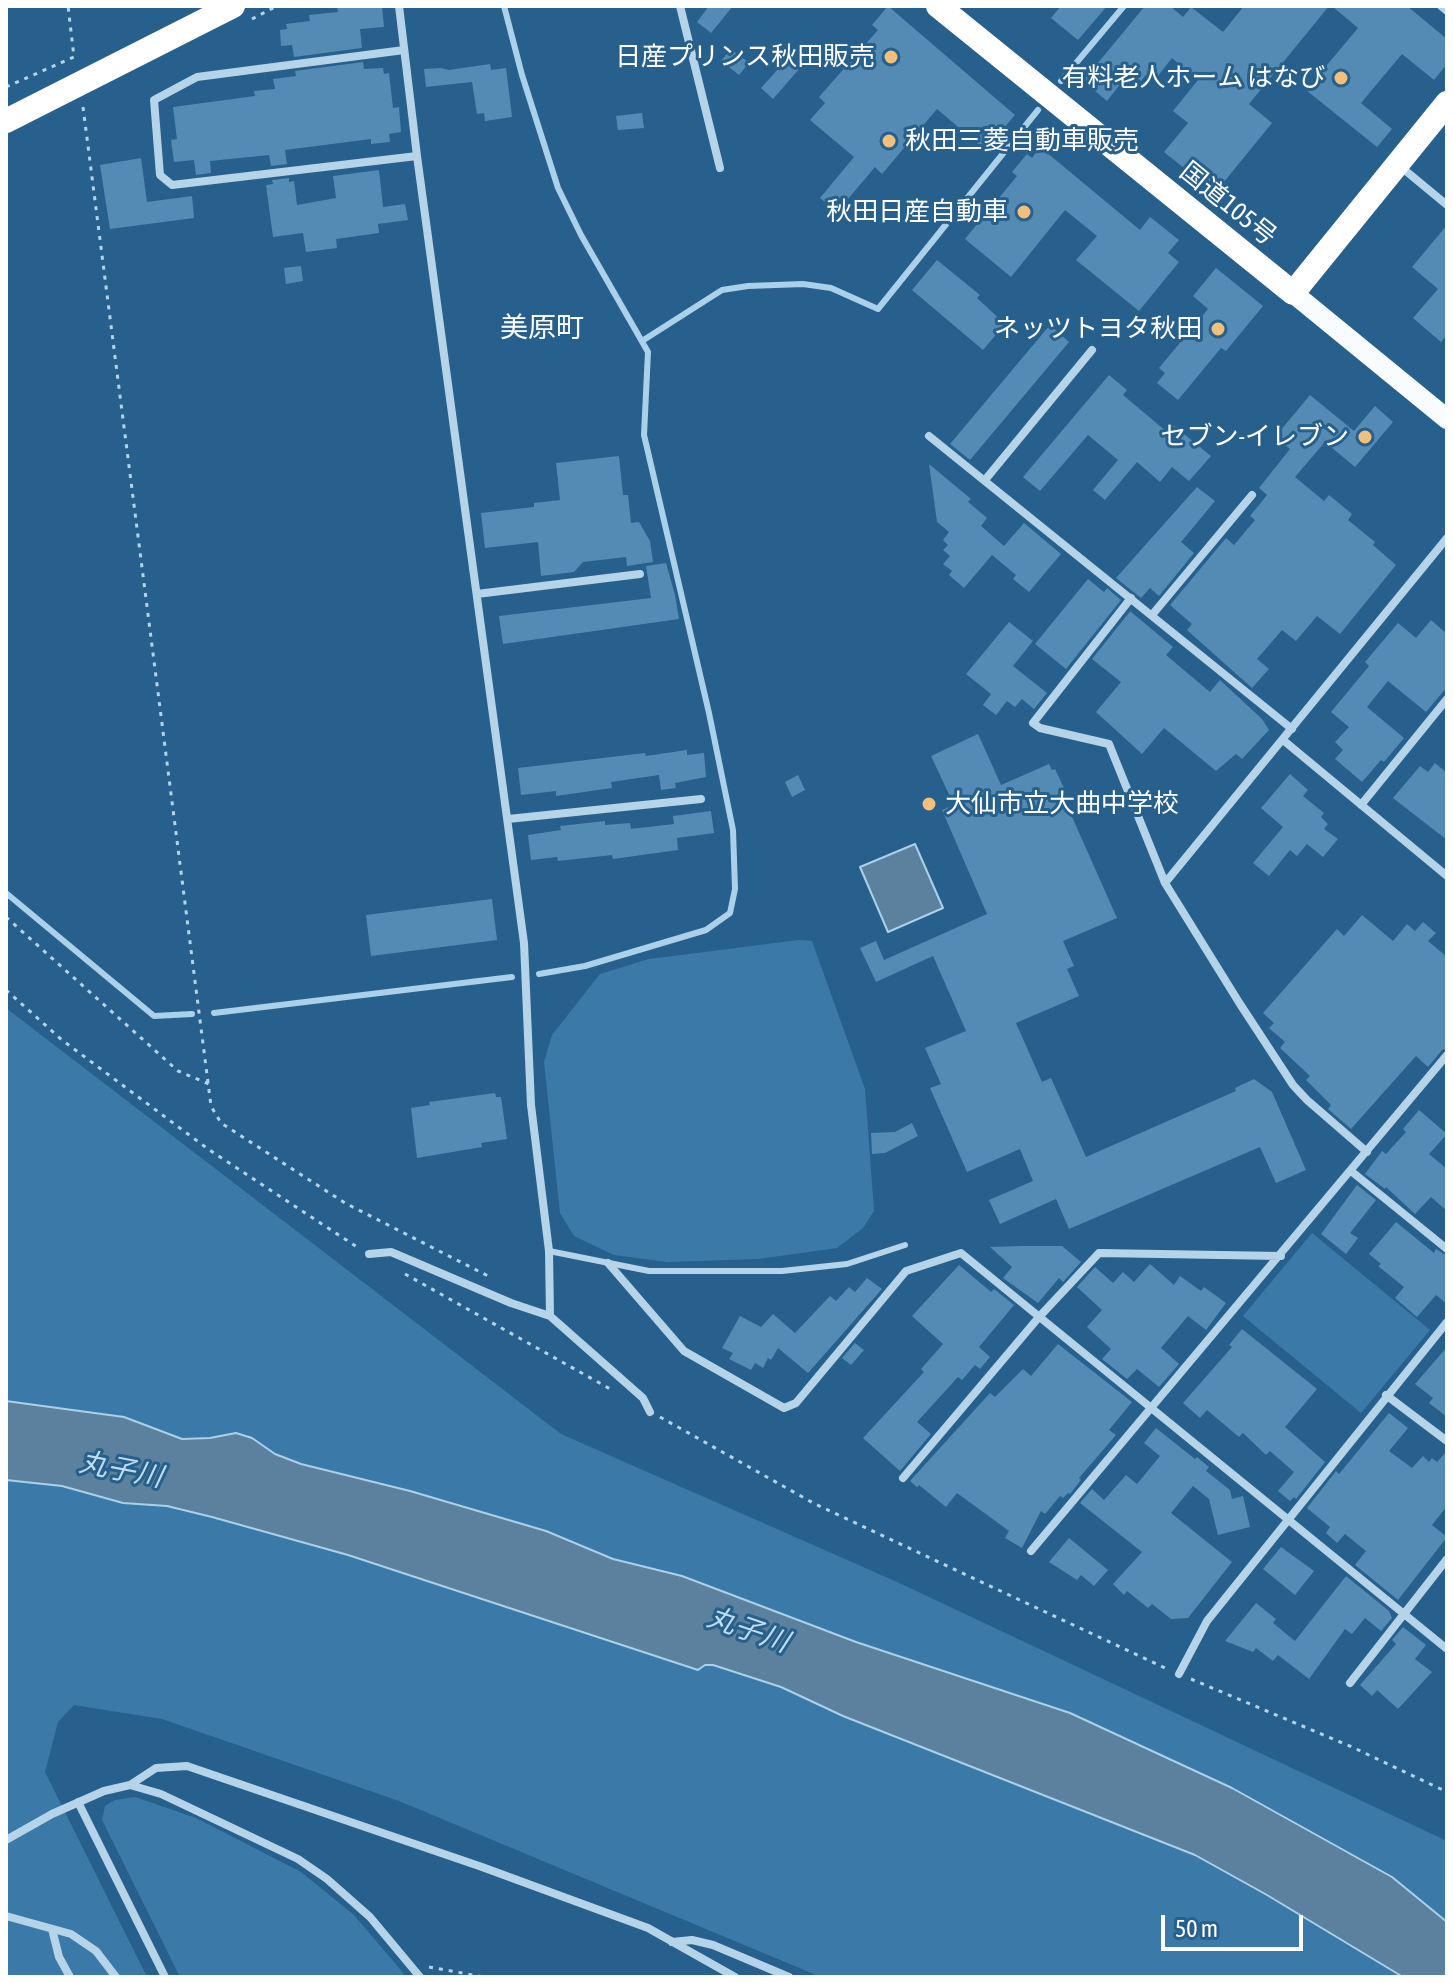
<!DOCTYPE html>
<meta charset="utf-8">
<style>
body{margin:0}
#map{position:relative;width:1453px;height:1983px;overflow:hidden;background:#27608c;font-family:"Asap Condensed",sans-serif}
canvas{display:block}
.frame{position:absolute;inset:0;border:8px solid #fff;pointer-events:none}
.scale{position:absolute;left:1161px;top:1915px;width:142px;height:36px;box-sizing:border-box;border:4px solid #fff;border-top:0;padding-left:10px;font-size:24px;line-height:28px;white-space:nowrap;color:#fff;-webkit-text-stroke:6px #27608c;paint-order:stroke}
</style>
<div id="map">
<canvas width="1453" height="1983"></canvas>
<div class="frame"></div>
<div class="scale">50 m</div>
</div>
<script>
const context = document.querySelector('canvas').getContext('2d');
context.lineJoin = 'round';
function fill(path, color) { context.fillStyle = color; context.fill(path, 'evenodd'); }
const poly = rows => new Path2D(rows.map(r => 'M' + r).join(''));
function trace(path, color, width, dash) { context.strokeStyle = color; context.lineWidth = width; context.lineCap = dash ? 'butt' : 'round'; context.setLineDash(dash || []); context.stroke(path); }
function drawText(font, color, halo, rows, align = 'center') {
  context.font = font + ' "Asap Condensed","Noto Sans JP",sans-serif'; context.lineWidth = 6; context.setLineDash([]); context.textBaseline = 'middle'; context.strokeStyle = halo; context.fillStyle = color; for (const [text, x, y, turn = 0] of rows) {
    context.save(); context.translate(x, y); context.rotate((+turn || 0) * Math.PI / 180); context.textAlign = isNaN(turn) ? turn : align; if (halo) context.strokeText(text, 0, 0); context.fillText(text, 0, 0); context.restore();
  }
}
fill(poly([
 [799,940,812,941,865,1089,874,1211,863,1228,837,1248,758,1259,667,1262,614,1255,574,1236,560,1213,544,1062,552,1035,600,974,649,959],
 [6,1008,561,1434,895,1581,1447,1841,1447,1922,1392,1877,1232,1788,1070,1713,856,1642,682,1576,613,1559,546,1531,410,1491,301,1464,275,1454,252,1438,237,1433,210,1438,182,1439,124,1417,6,1401],
 [1312,1233,1430,1330,1361,1413,1243,1316],
 [6,1480,62,1486,123,1503,167,1506,212,1517,348,1555,698,1670,705,1665,713,1665,781,1687,843,1716,1195,1855,1267,1895,1403,1977,821,1977,399,1801,162,1719,74,1705,58,1722,45,1772,147,1977,6,1977],
 [135,1797,196,1818,301,1872,354,1915,404,1974,400,1977,180,1977,102,1820,105,1806,115,1800]
]), '#3b7aa8');
const water = poly([
 [915,844,943,908,888,932,860,867,915,844],
 [6,1401,124,1417,182,1439,210,1438,236,1433,252,1438,275,1454,301,1464,410,1491,546,1531,613,1559,682,1576,856,1642,1070,1713,1232,1788,1392,1877,1447,1922,1447,1977,1403,1977,1267,1895,1195,1855,843,1716,781,1687,713,1665,705,1665,698,1670,348,1555,212,1517,167,1506,123,1503,62,1486,6,1480,6,1401]
]);
fill(water, '#5b819e');
trace(water, '#aad0ea', 2);
trace(poly([
 [504,6,522,75,558,188,581,235,648,352,644,435,709,713,733,830,735,889,730,913,706,930,585,966,539,974],
 [1061,81,1124,6],
 [642,341,722,290,748,286,803,284,831,288,878,309,1038,110],
 [6,893,154,1016,192,1014],
 [214,1013,512,977]
]), '#aad0ea', 6);
fill(poly([
 [337,6,382,6,384,27,360,29,362,48,294,57,292,45,281,46,280,30,287,29,286,24,310,21,309,15,338,12],
 [709,6,733,6,711,33,697,22],
 [888,6,1015,115,985,150,937,109,882,174,875,167,837,212,820,198,854,157,810,120,825,103,819,97,878,30,872,25],
 [1061,6,1107,6,1078,40,1051,18],
 [1145,6,1170,6,1183,17,1191,7,1223,32,1244,6,1329,6,1249,104,1272,123,1215,193,1164,152,1188,123,1173,111,1198,80,1172,58,1154,81,1146,75,1141,81,1130,72,1107,101,1083,81],
 [1332,6,1407,6,1447,39,1447,64,1434,80,1402,54,1361,103,1392,129,1377,147,1306,90,1358,28],
 [731,49,749,63,739,75,721,61],
 [788,58,800,68,773,99,761,88],
 [363,62,364,69,383,68,384,74,389,73,393,108,399,107,401,132,389,134,390,142,371,144,371,139,285,150,287,164,271,166,269,155,210,161,211,173,196,175,194,160,174,162,171,140,177,139,173,107,255,96,254,91,275,89,273,79,296,76,295,71],
 [490,64,491,70,506,68,512,117,485,121,484,113,477,114,472,82,426,87,424,69,441,68,449,70],
 [642,113,644,128,618,130,616,116],
 [1040,147,1140,230,1150,217,1179,240,1168,253,1179,262,1139,311,1076,260,1097,236,1065,210,1011,277,965,239,986,213,982,210,994,196,998,199,1017,176,1012,172,1027,154,1032,158],
 [141,158,147,202,192,196,194,218,110,229,100,165],
 [379,170,383,207,405,204,408,220,378,224,379,233,336,239,337,248,306,252,303,233,273,237,266,185,273,184,272,180,289,178,289,182,294,181,297,205,336,198,333,176],
 [1447,225,1447,335,1441,342,1413,318,1438,289,1412,267],
 [937,260,980,295,977,298,1005,324,983,350,912,290],
 [301,266,303,281,286,284,284,268],
 [1216,268,1263,306,1226,351,1221,348,1178,400,1157,383,1165,373,1159,368,1208,309,1193,296],
 [1050,325,1069,342,970,460,950,444],
 [1109,375,1127,390,1123,395,1167,432,1173,425,1211,456,1189,481,1172,467,1160,482,1137,462,1105,500,1093,490,1118,460,1088,435,1040,491,1023,477],
 [1310,395,1354,431,1375,406,1393,422,1355,467,1325,442,1295,477,1324,501,1329,495,1352,514,1348,520,1375,542,1373,545,1396,565,1340,634,1317,616,1296,641,1282,630,1257,659,1269,669,1252,688,1187,630,1192,624,1170,605,1226,538,1234,545,1255,520,1250,516,1267,495,1259,488,1290,449,1275,437],
 [619,456,623,495,628,495,631,523,639,522,650,541,653,562,627,566,626,557,583,562,574,572,541,576,538,542,485,548,481,513,534,507,534,503,560,500,556,463],
 [929,464,971,499,968,502,987,518,981,526,1004,546,1024,523,1061,554,1029,592,1013,579,1016,575,992,555,964,588,949,575,952,571,943,564,950,556,943,550,948,545,943,540,949,532,937,522],
 [1197,487,1215,501,1181,542,1194,553,1159,596,1150,588,1141,598,1116,578],
 [666,563,675,595,679,619,503,644,499,616,651,598,646,566],
 [1088,579,1104,592,1107,588,1121,600,1066,669,1035,644],
 [1132,609,1130,611,1173,647,1166,655,1210,692,1220,680,1262,719,1269,730,1242,759,1236,754,1216,771,1164,728,1142,754,1096,712,1121,682,1092,659],
 [1431,620,1447,634,1447,687,1426,712,1388,681,1367,707,1404,738,1384,762,1381,760,1362,782,1335,759,1343,750,1335,742,1349,727,1331,712,1369,666,1365,662,1398,623,1416,638],
 [1009,622,1033,641,1013,666,1047,693,1034,709,1022,699,1015,707,1007,701,996,715,983,705,991,694,966,674],
 [978,734,1001,785,1049,764,1052,770,1055,769,1065,790,1061,792,1117,918,1063,941,1074,966,1067,969,1079,996,1016,1023,1042,1082,1051,1078,1086,1157,1236,1091,1235,1088,1254,1079,1272,1092,1306,1170,1276,1183,1260,1147,1069,1229,1056,1199,1000,1224,989,1200,1033,1181,1020,1149,967,1172,930,1088,941,1084,925,1048,966,1031,933,956,876,982,860,948,876,941,884,960,987,914,942,810,954,805,931,756],
 [687,750,687,755,704,753,706,777,675,783,676,788,661,790,659,775,611,782,612,788,556,796,556,791,521,795,518,768,645,753,646,756],
 [1435,763,1447,773,1447,840,1393,798,1420,766,1428,772],
 [1290,774,1308,790,1303,796,1324,813,1321,817,1328,824,1324,829,1338,839,1323,857,1307,844,1297,856,1290,850,1269,876,1253,863,1283,827,1261,808],
 [798,775,805,790,792,797,785,782],
 [711,811,714,833,677,838,678,850,613,859,612,855,558,861,557,857,531,860,528,835,561,830,560,826,605,821,605,825,630,823,631,829,674,824,673,816],
 [492,899,497,940,371,956,366,915],
 [1362,915,1393,941,1407,924,1415,931,1423,922,1436,933,1428,941,1447,957,1447,1048,1442,1050,1428,1067,1416,1056,1351,1129,1328,1109,1331,1105,1306,1080,1310,1076,1280,1048,1285,1042,1269,1028,1274,1023,1263,1013,1337,929,1344,936],
 [495,1093,496,1097,501,1097,507,1139,481,1143,482,1147,417,1158,411,1108,430,1105,429,1102],
 [1419,1110,1447,1134,1429,1154,1447,1169,1447,1211,1431,1197,1415,1214,1386,1187,1385,1189,1365,1174,1382,1151,1386,1154,1406,1132,1403,1129],
 [912,1123,918,1136,885,1153,872,1154,871,1133,895,1132],
 [1357,1185,1376,1200,1350,1233,1358,1238,1346,1254,1321,1234],
 [1396,1222,1434,1253,1436,1249,1447,1256,1447,1304,1436,1295,1417,1317,1395,1298,1404,1287,1378,1266,1381,1264,1369,1254],
 [1021,1246,1062,1246,1081,1262,1063,1282,1059,1278,1038,1303,1003,1278,1012,1267,990,1247],
 [1150,1264,1174,1285,1180,1276,1201,1291,1204,1287,1226,1303,1206,1330,1188,1316,1161,1348,1179,1364,1159,1387,1137,1369,1127,1379,1102,1359,1111,1349,1087,1327,1102,1310,1077,1287,1095,1267,1113,1283,1123,1272,1134,1282],
 [959,1265,991,1292,994,1289,1014,1305,979,1347,990,1357,980,1369,975,1365,962,1380,958,1377,917,1422,931,1434,900,1471,863,1438,924,1372,921,1369,943,1344,912,1316],
 [867,1278,882,1289,808,1373,778,1348,771,1360,768,1358,763,1368,755,1363,751,1370,729,1359,733,1353,722,1348,740,1316,761,1327,773,1314,795,1333,830,1296,836,1301,849,1287,855,1292],
 [1242,1329,1317,1389,1285,1427,1325,1462,1296,1499,1294,1497,1290,1501,1278,1491,1294,1472,1270,1451,1266,1455,1243,1433,1239,1437,1207,1410,1200,1418,1183,1403,1232,1347,1229,1345],
 [855,1343,864,1350,851,1365,842,1358],
 [1058,1344,1132,1402,1109,1430,1116,1435,1079,1478,1081,1480,1070,1494,1068,1493,1063,1498,1060,1496,1045,1514,1041,1511,1022,1548,1005,1538,1009,1531,957,1493,946,1507,919,1485,917,1487,910,1481,990,1393,995,1397,1023,1369,1031,1376],
 [1447,1347,1447,1417,1429,1403,1433,1398,1415,1384],
 [1389,1413,1408,1428,1389,1451,1412,1468,1423,1456,1429,1462,1432,1458,1437,1462,1447,1451,1447,1506,1432,1525,1447,1537,1398,1600,1355,1565,1366,1551,1345,1534,1337,1543,1326,1533,1330,1527,1307,1508,1336,1471,1339,1474],
 [1156,1428,1195,1459,1197,1457,1209,1467,1206,1471,1230,1490,1232,1499,1243,1496,1250,1527,1218,1535,1209,1499,1193,1486,1171,1513,1232,1562,1188,1618,1171,1619,1152,1604,1148,1608,1127,1591,1124,1595,1113,1584,1142,1552,1080,1503,1092,1489,1104,1500,1126,1475,1137,1484,1160,1456,1144,1443],
 [1069,1538,1108,1570,1094,1586,1081,1575,1077,1580,1049,1562],
 [1281,1547,1314,1571,1295,1595,1263,1569],
 [1346,1576,1389,1611,1392,1618,1381,1631,1365,1618,1352,1634,1345,1629,1309,1679,1278,1655,1273,1661,1256,1648,1253,1652,1225,1641,1256,1603,1276,1619,1273,1623,1295,1641],
 [1403,1627,1426,1645,1415,1659,1432,1672,1398,1709,1377,1690,1372,1696,1360,1685,1396,1644,1392,1640]
]), '#538bb4');
trace(poly([
 [252,19,277,6],
 [6,87,74,57,68,6],
 [83,107,211,1106,221,1123,345,1203,492,1278],
 [6,917,178,1071,209,1084],
 [6,990,62,1040,208,1149,357,1247],
 [405,1274,612,1390],
 [660,1417,815,1504,1165,1668],
 [1191,1679,1352,1747,1447,1792],
 [429,1967,484,1977]
]), '#b5d4ea', 3, [4, 6]);
trace(poly([
 [549,1251,649,1271,782,1271,847,1264,905,1245]
]), '#b5d4ea', 6);
trace(poly([
 [399,6,417,156,524,943,531,1105,549,1251,550,1316,643,1398,650,1412],
 [680,6,720,168],
 [1441,6,1447,11],
 [404,50,197,77,154,100,160,175,172,185,417,156],
 [1401,167,1447,205],
 [929,436,1292,729],
 [985,480,1092,350],
 [477,594,640,574],
 [1131,598,1033,723,1040,728,1109,744,1165,883,1240,1004,1293,1085,1307,1100,1367,1152],
 [1152,615,1252,495],
 [1283,740,1447,876],
 [1361,805,1447,699],
 [508,819,701,799],
 [1165,883,1447,538],
 [1351,1171,1447,1249],
 [369,1254,391,1252,511,1303,550,1316],
 [608,1263,684,1351,784,1408,796,1403,906,1271,961,1253,1447,1649],
 [1386,1395,1447,1441],
 [903,1478,1039,1317,1099,1253,1281,1256],
 [1031,1551,1447,1055],
 [1179,1674,1207,1621,1447,1322],
 [1350,1683,1447,1559],
 [130,1785,156,1768,187,1766,482,1867,648,1928,735,1977],
 [78,1802,165,1977],
 [6,1840,52,1814,104,1791,130,1785,161,1794,298,1859,327,1879,370,1917,420,1977],
 [6,1916,71,1934,96,1951,116,1977],
 [52,1929,59,1957,70,1977],
 [672,1942,692,1940,713,1945,789,1977]
]), '#b5d4ea', 8);
trace(poly([
 [1293,293,1447,419]
]), '#f9fcfe', 20);
trace(poly([
 [938,6,1293,293,1447,103],
 [6,121,233,6]
]), '#fff', 24);
for (const [x, y, r, color] of [
 [891,57,8,"#f2c07b"],
 [1341,78,8,"#f2c07b"],
 [889,141,8,"#f2c07b"],
 [1024,212,8,"#f2c07b"],
 [1218,329,8,"#f2c07b"],
 [1365,437,8,"#f2c07b"],
 [929,804,8,"#f2c07b"]
]) { const dot = new Path2D(); dot.arc(x, y, r, 0, 2 * Math.PI); context.fillStyle = color; context.fill(dot); trace(dot, '#27608c', 3); }
drawText('26px', '#fff', '#27608c', [
 ["日産プリンス秋田販売",875,57],
 ["有料老人ホーム はなび",1325,78],
 ["秋田三菱自動車販売",905,141,"left"],
 ["秋田日産自動車",1008,212],
 ["ネッツトヨタ秋田",1202,329],
 ["セブン-イレブン",1349,437],
 ["大仙市立大曲中学校",945,804,"left"]
], 'right');
drawText('26px', '#fff', '#27608c', [
 ["国道105号",1228,204,39]
]);
drawText('28px', '#fff', '#27608c', [
 ["美原町",542,328]
]);
drawText('italic 28px', '#c1ddf1', '#27608c', [
 ["丸子川",121,1470,11],
 ["丸子川",748,1630,19]
]);
</script>
